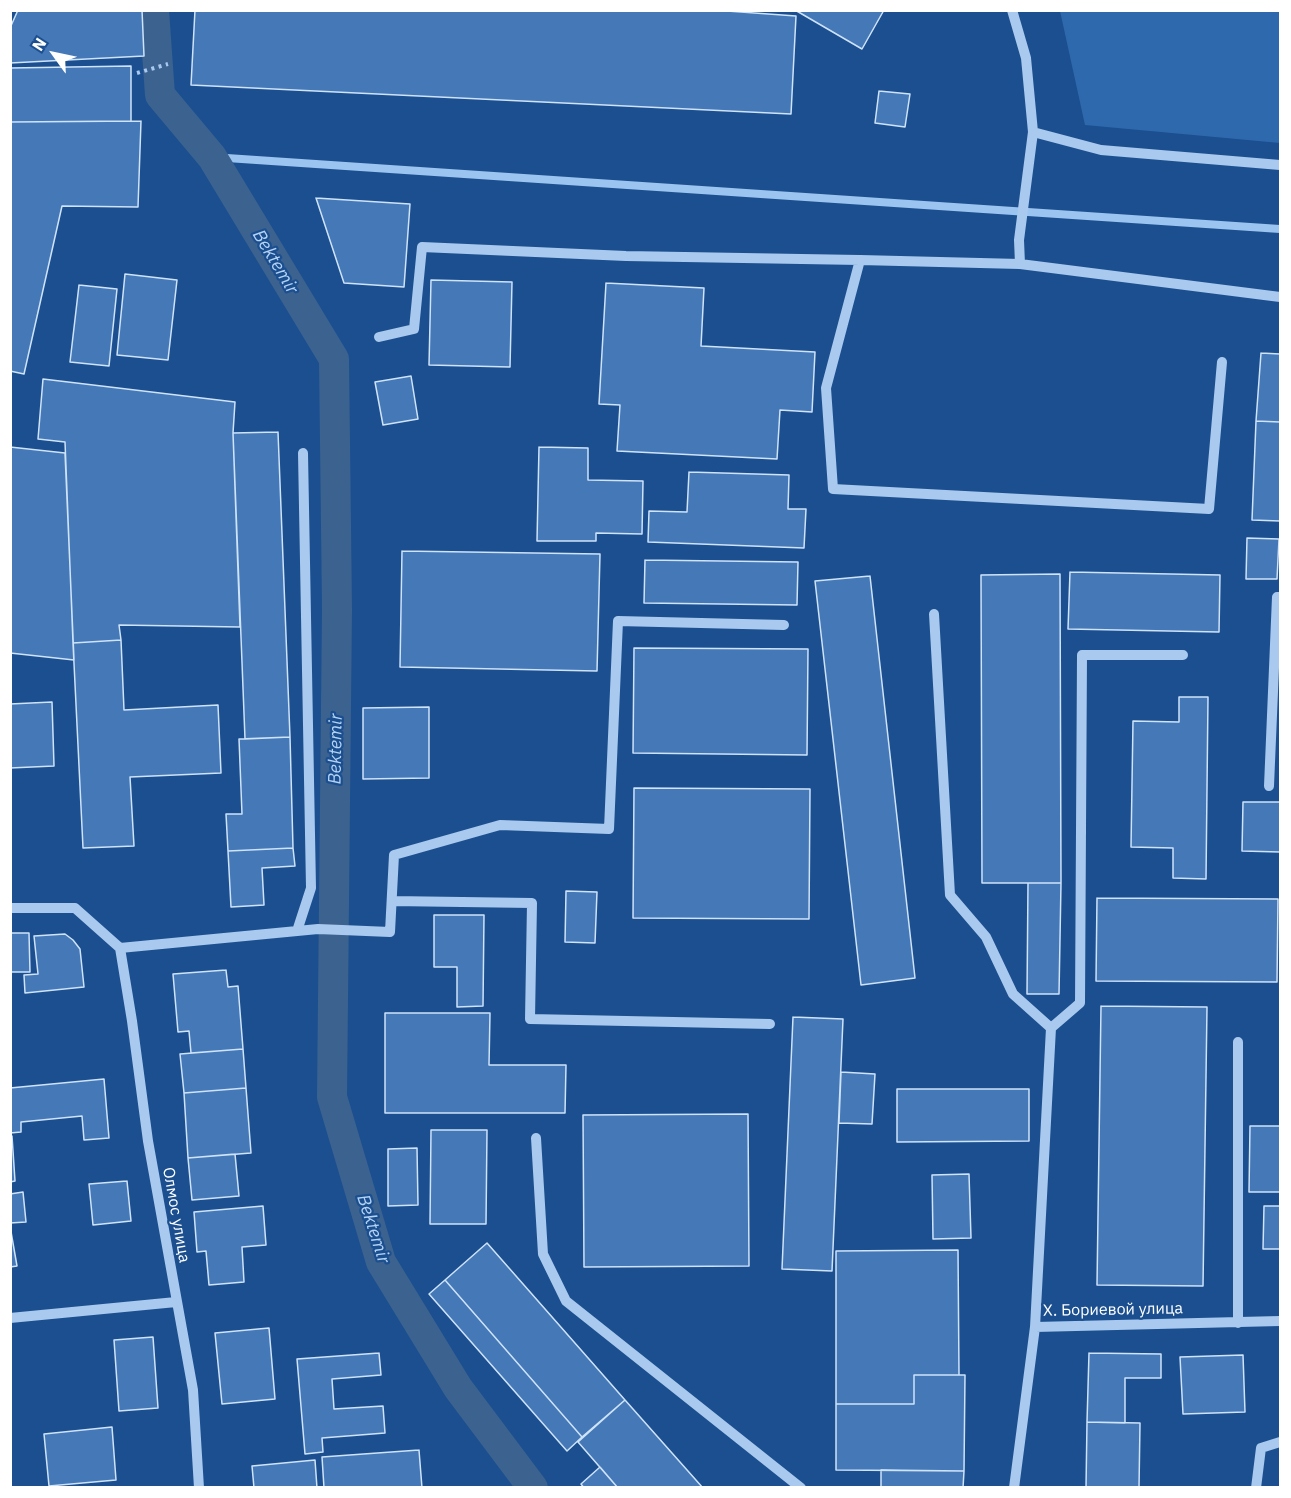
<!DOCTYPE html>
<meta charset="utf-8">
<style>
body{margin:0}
#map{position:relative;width:1291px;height:1498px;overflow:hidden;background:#1b4f8f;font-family:"IBM Plex Sans",sans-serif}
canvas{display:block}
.frame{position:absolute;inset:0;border:12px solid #fff;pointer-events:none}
.north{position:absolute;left:24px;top:24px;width:60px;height:60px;-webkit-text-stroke:4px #1b4f8f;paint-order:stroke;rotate:303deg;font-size:16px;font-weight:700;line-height:24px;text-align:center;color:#fff}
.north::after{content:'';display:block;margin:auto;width:21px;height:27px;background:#fff;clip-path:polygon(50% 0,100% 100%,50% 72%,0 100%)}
</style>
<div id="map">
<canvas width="1291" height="1498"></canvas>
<div class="frame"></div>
<div class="north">N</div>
</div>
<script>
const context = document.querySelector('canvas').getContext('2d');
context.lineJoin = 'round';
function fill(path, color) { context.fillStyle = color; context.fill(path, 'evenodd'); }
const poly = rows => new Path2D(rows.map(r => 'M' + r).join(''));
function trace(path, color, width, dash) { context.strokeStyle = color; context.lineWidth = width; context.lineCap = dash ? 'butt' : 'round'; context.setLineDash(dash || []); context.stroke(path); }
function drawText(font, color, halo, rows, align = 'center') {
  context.font = font + ' "IBM Plex Sans",sans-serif'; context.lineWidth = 4.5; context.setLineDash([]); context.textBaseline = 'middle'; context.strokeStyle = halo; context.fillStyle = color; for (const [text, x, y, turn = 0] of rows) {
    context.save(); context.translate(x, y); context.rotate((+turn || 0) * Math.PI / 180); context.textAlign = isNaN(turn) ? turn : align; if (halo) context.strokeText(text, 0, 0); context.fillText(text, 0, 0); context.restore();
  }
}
fill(poly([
 [1060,11,1280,11,1280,143,1085,125]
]), '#2e69ad');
trace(poly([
 [212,157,1280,229]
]), '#9cc4f0', 8);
trace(poly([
 [154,10,160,95,212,157,334,359,337,609,332,1097,381,1262,458,1388,533,1488]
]), '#3c6290', 30);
const building = poly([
 [18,10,142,10,144,56,10,63,10,28,18,10],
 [195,10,713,10,796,16,791,114,191,85,195,10],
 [795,10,884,10,862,49,795,10],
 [131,66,131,121,10,122,10,68,131,66],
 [879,91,910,94,905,127,875,123,879,91],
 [141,121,138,207,62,206,24,374,10,371,10,122,141,121],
 [316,198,410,204,404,287,344,283,316,198],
 [125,274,177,280,168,360,117,355,125,274],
 [431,280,512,282,510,367,429,365,431,280],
 [606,283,704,288,701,346,815,352,812,412,780,410,777,459,617,451,620,405,599,404,606,283],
 [79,285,117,289,109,366,70,362,79,285],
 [1261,353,1280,354,1280,422,1256,421,1261,353],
 [411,376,418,419,383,425,375,382,411,376],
 [43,379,235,402,233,433,240,627,119,625,121,640,73,643,65,442,38,439,43,379],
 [1256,421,1280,422,1280,521,1252,520,1256,421],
 [278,432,290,737,245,739,233,433,278,432],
 [10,447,65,453,74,660,10,653,10,447],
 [539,447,588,448,588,480,643,481,642,534,596,533,596,541,537,541,539,447],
 [689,472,789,475,788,509,806,509,804,548,648,542,649,511,687,512,689,472],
 [1247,538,1279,539,1277,579,1246,579,1247,538],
 [402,551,600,554,597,671,400,667,402,551],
 [645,560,798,562,797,605,644,603,645,560],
 [1070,572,1220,575,1219,632,1068,629,1070,572],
 [1060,574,1061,883,982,883,981,575,1060,574],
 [870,576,915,978,861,985,815,581,870,576],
 [121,640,124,710,218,705,221,773,130,777,134,846,83,848,73,643,121,640],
 [634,648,808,649,807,755,633,753,634,648],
 [1179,697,1208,697,1206,879,1173,878,1173,848,1131,847,1133,721,1179,722,1179,697],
 [52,702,54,766,10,768,10,704,52,702],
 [429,707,429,778,363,779,363,708,429,707],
 [290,737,293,848,228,851,226,814,242,814,239,739,290,737],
 [634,788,810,789,809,919,633,918,634,788],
 [1243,802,1280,802,1280,852,1242,851,1243,802],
 [293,848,295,866,262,868,264,905,231,907,228,851,293,848],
 [1028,883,1061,883,1059,994,1027,994,1028,883],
 [566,891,597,892,595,943,565,942,566,891],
 [1097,898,1278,899,1277,982,1096,981,1097,898],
 [434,915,484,915,483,1006,457,1007,457,967,434,967,434,915],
 [10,933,29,933,30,972,10,972,10,933],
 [65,934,73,940,80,949,84,987,25,993,24,975,38,974,34,936,65,934],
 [226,970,228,987,238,986,243,1049,191,1053,189,1031,178,1032,173,974,226,970],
 [1101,1006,1207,1007,1203,1286,1097,1285,1101,1006],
 [385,1013,490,1013,489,1065,566,1065,565,1113,385,1113,385,1013],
 [793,1017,843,1019,832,1271,782,1269,793,1017],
 [243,1049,246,1088,184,1093,180,1054,243,1049],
 [841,1072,875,1074,872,1124,839,1123,841,1072],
 [104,1079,109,1138,84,1140,82,1116,21,1122,21,1132,10,1133,10,1088,104,1079],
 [246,1088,251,1153,188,1158,184,1093,246,1088],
 [897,1089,1029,1089,1029,1141,897,1142,897,1089],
 [748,1114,749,1266,584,1267,583,1115,748,1114],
 [1250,1126,1280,1126,1280,1192,1249,1192,1250,1126],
 [431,1130,487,1130,486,1224,430,1224,431,1130],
 [10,1136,12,1136,15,1181,10,1182,10,1136],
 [417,1148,418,1205,388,1206,388,1149,417,1148],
 [235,1154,239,1196,192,1200,188,1158,235,1154],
 [969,1174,971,1238,933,1239,932,1175,969,1174],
 [127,1181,131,1221,93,1225,89,1184,127,1181],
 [23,1192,26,1222,10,1223,10,1194,23,1192],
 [263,1206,266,1245,242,1247,244,1282,209,1285,206,1251,197,1252,194,1212,263,1206],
 [1264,1206,1280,1206,1280,1249,1263,1249,1264,1206],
 [10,1226,17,1266,10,1267,10,1226],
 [487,1243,625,1400,582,1437,445,1280,487,1243],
 [958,1250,959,1375,914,1375,914,1404,836,1404,836,1251,958,1250],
 [445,1280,582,1437,567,1451,429,1294,445,1280],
 [269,1328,275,1399,222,1404,215,1333,269,1328],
 [153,1337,158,1408,119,1411,114,1340,153,1337],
 [379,1353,381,1375,332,1379,334,1409,383,1406,385,1433,322,1438,323,1452,305,1454,297,1359,379,1353],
 [1089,1353,1161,1354,1161,1378,1125,1378,1125,1423,1087,1422,1089,1353],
 [1243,1355,1245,1412,1183,1414,1180,1357,1243,1355],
 [914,1375,965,1375,964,1471,836,1470,836,1404,914,1404,914,1375],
 [625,1400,703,1488,618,1488,578,1442,625,1400],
 [1087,1422,1140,1423,1139,1488,1086,1488,1087,1422],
 [112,1427,116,1480,49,1486,44,1434,112,1427],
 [419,1450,422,1488,324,1488,322,1457,419,1450],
 [315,1460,317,1488,254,1488,252,1466,315,1460],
 [600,1467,618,1488,584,1488,581,1484,600,1467],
 [881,1470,964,1471,963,1488,881,1488,881,1470]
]);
fill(building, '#4478b7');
trace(building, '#cfe3fa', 1.5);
trace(poly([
 [137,73,168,64]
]), '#a9c9ee', 4, [3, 4.5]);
trace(poly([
 [1012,10,1026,58,1033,132,1019,240,1020,264],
 [1033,132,1101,150,1280,165],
 [379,337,414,329,422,247,626,256,860,260],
 [1222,362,1209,509,833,489,826,388,860,260,1020,264,1280,297],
 [934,614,950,895,986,937,1013,994,1051,1028,1035,1327],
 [1269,786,1277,597,1280,597],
 [392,901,532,903,530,1019,770,1024],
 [10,908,75,908,120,948,318,929,390,932,394,855,500,825,609,829,618,621,784,625],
 [297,931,311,888,303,453],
 [120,948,132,1021,148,1141,193,1390,199,1488],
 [1051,1028,1080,1003,1082,655,1183,655],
 [536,1138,543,1254,566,1301,801,1488],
 [10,1318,176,1302],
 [1238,1323,1238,1042],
 [1014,1488,1035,1327,1280,1321],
 [1256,1488,1261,1448,1280,1442]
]), '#a9c9ee', 10);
drawText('16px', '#fff', '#1b4f8f', [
 ["Олмос улица",176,1215,80],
 ["Х. Бориевой улица",1113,1310,-1]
]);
drawText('italic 18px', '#b5d3f5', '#1b4f8f', [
 ["Bektemir",275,262,59],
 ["Bektemir",336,749,-89],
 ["Bektemir",373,1229,72]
]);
</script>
